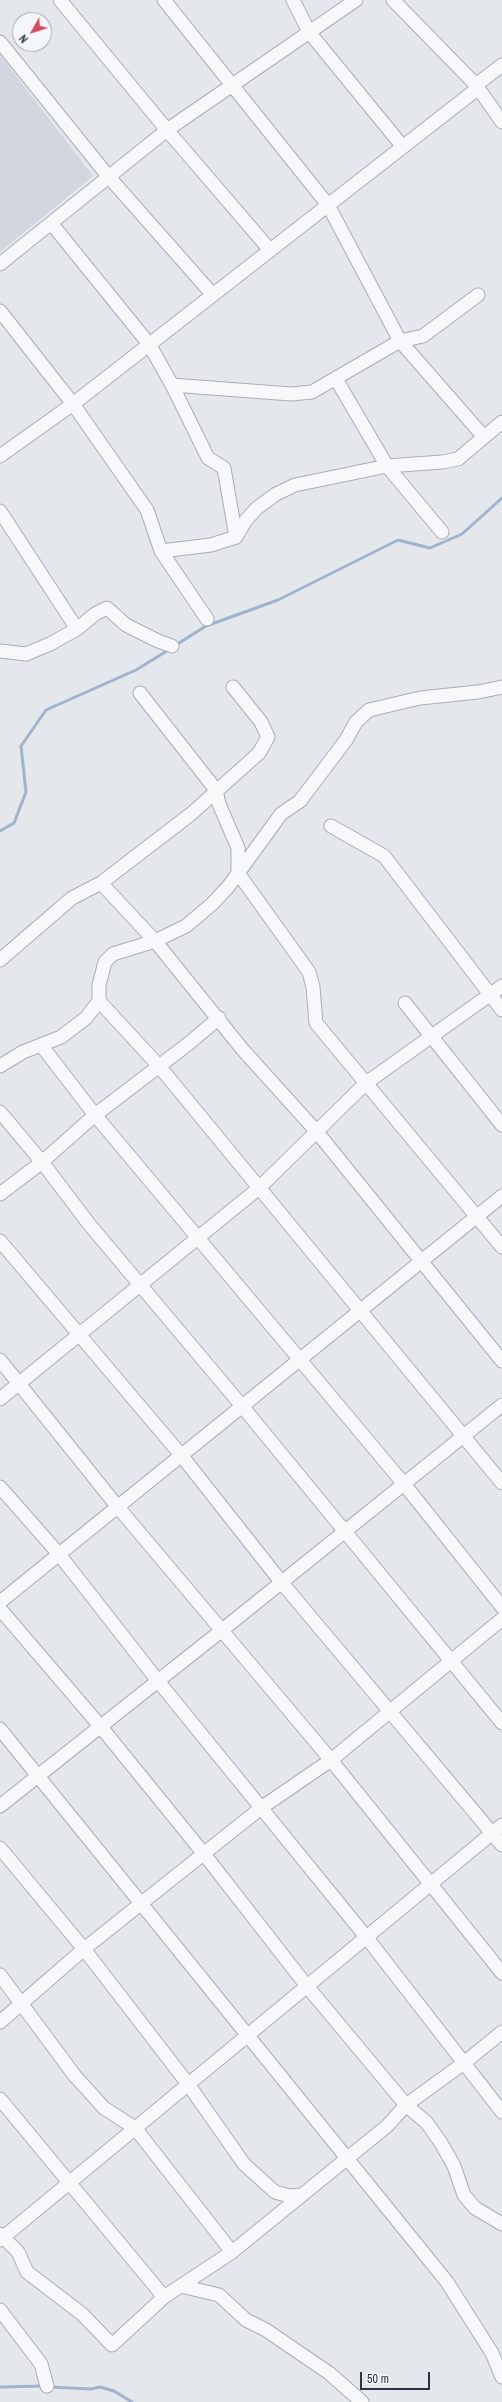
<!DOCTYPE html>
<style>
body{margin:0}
#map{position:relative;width:502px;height:2402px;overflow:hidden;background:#e4e7ec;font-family:"Archivo Narrow",sans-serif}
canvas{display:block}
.north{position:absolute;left:12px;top:12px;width:40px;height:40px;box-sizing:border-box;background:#f4f6f9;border:1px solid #a4a8b1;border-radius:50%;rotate:231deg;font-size:11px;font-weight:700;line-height:16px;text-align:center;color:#2b3445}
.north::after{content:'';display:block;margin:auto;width:14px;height:18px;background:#d1495b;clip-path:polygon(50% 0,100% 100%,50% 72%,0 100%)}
.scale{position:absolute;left:360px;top:2372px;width:70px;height:18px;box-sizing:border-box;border:2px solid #2b3445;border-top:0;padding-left:5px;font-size:12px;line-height:14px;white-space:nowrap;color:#2b3445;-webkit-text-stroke:3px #f4f6f9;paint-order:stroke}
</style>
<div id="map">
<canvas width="502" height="2402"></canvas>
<div class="north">N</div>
<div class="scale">50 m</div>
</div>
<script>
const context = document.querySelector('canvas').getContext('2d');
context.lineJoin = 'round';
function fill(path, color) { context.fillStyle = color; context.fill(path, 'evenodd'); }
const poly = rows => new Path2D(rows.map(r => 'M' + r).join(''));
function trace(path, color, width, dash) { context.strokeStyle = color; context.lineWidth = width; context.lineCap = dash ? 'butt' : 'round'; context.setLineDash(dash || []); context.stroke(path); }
fill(poly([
 [0,55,93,176,0,252]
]), '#d2d6de');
trace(poly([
 [176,645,206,626,278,600,398,540,430,548,462,534,502,498],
 [0,831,14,823,26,792,21,746,46,710,136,670,170,649],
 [0,2387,44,2386],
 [50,2387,91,2389,100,2387,114,2391,132,2402]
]), '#9fb4cc', 3);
const minor = poly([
 [60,0,167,130,270,250],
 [164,0,328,205,400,341,484,437],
 [293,0,309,32,403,147],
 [393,0,476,85,502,122],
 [0,42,108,176,213,295],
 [476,85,502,65],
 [51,223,149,344,172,385,208,458,224,468,236,537],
 [0,264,167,130,356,0],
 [0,311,73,404,147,510,161,551,207,619],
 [336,379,387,466,442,532],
 [172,385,291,394,312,392,400,341,423,336,478,295],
 [0,456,73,404,477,89],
 [0,511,77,629],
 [161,551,211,545,236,537,246,520,257,508,276,494,295,485,387,466,442,462,458,459,502,422],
 [0,651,26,654,50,644,77,629,95,614,107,608,126,625,158,641,172,646],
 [140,693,216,790,219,804,238,848,238,873,309,972,313,987,316,1023,502,1247],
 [331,826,384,856,502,1010],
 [101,883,155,941,243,1050,317,1132,502,1361],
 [0,960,72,898,101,883,191,814,259,753,268,737,261,722,233,687],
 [99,1001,159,1066,502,1483],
 [405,1003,502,1125],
 [41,1045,95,1115,404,1484,502,1607],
 [0,1066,23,1052,61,1037,86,1018,99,1001,99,985,105,962,113,954,155,941,186,926,212,904,228,887,281,814,300,801,346,740,356,722,369,710,420,698,478,692,502,687],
 [0,1112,42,1162,89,1224,242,1406,502,1723],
 [0,1194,42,1162,95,1115,188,1044,219,1018],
 [0,1241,181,1455,282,1583,502,1845],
 [0,1360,117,1506,331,1760,502,1973],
 [0,1399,259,1188,366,1083,502,986],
 [0,1487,58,1553,158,1681,367,1938,502,2112],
 [0,1602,502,1196],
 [0,1609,101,1727,204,1854,306,1985,406,2105,427,2123,441,2143,454,2166,464,2195,475,2208,502,2224],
 [0,1729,447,2282,492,2353,502,2377],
 [0,1806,221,1631,502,1405],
 [0,1848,84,1949,188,2084,244,2164,275,2192,289,2196,302,2195],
 [0,1975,75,2076,104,2108,135,2128,232,2252],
 [0,2022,84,1949,261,1808,331,1760,502,1619],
 [0,2099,164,2297],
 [0,2234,18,2252,27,2272,82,2314,112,2345,164,2297,232,2252,387,2126,406,2105,464,2063,502,2032],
 [0,2240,502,1825],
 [181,2286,219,2295,246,2320,266,2330,329,2373,362,2402],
 [0,2310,41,2364,47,2386]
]);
trace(minor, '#a9aeb7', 15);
trace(minor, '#f7f8fa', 13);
</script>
